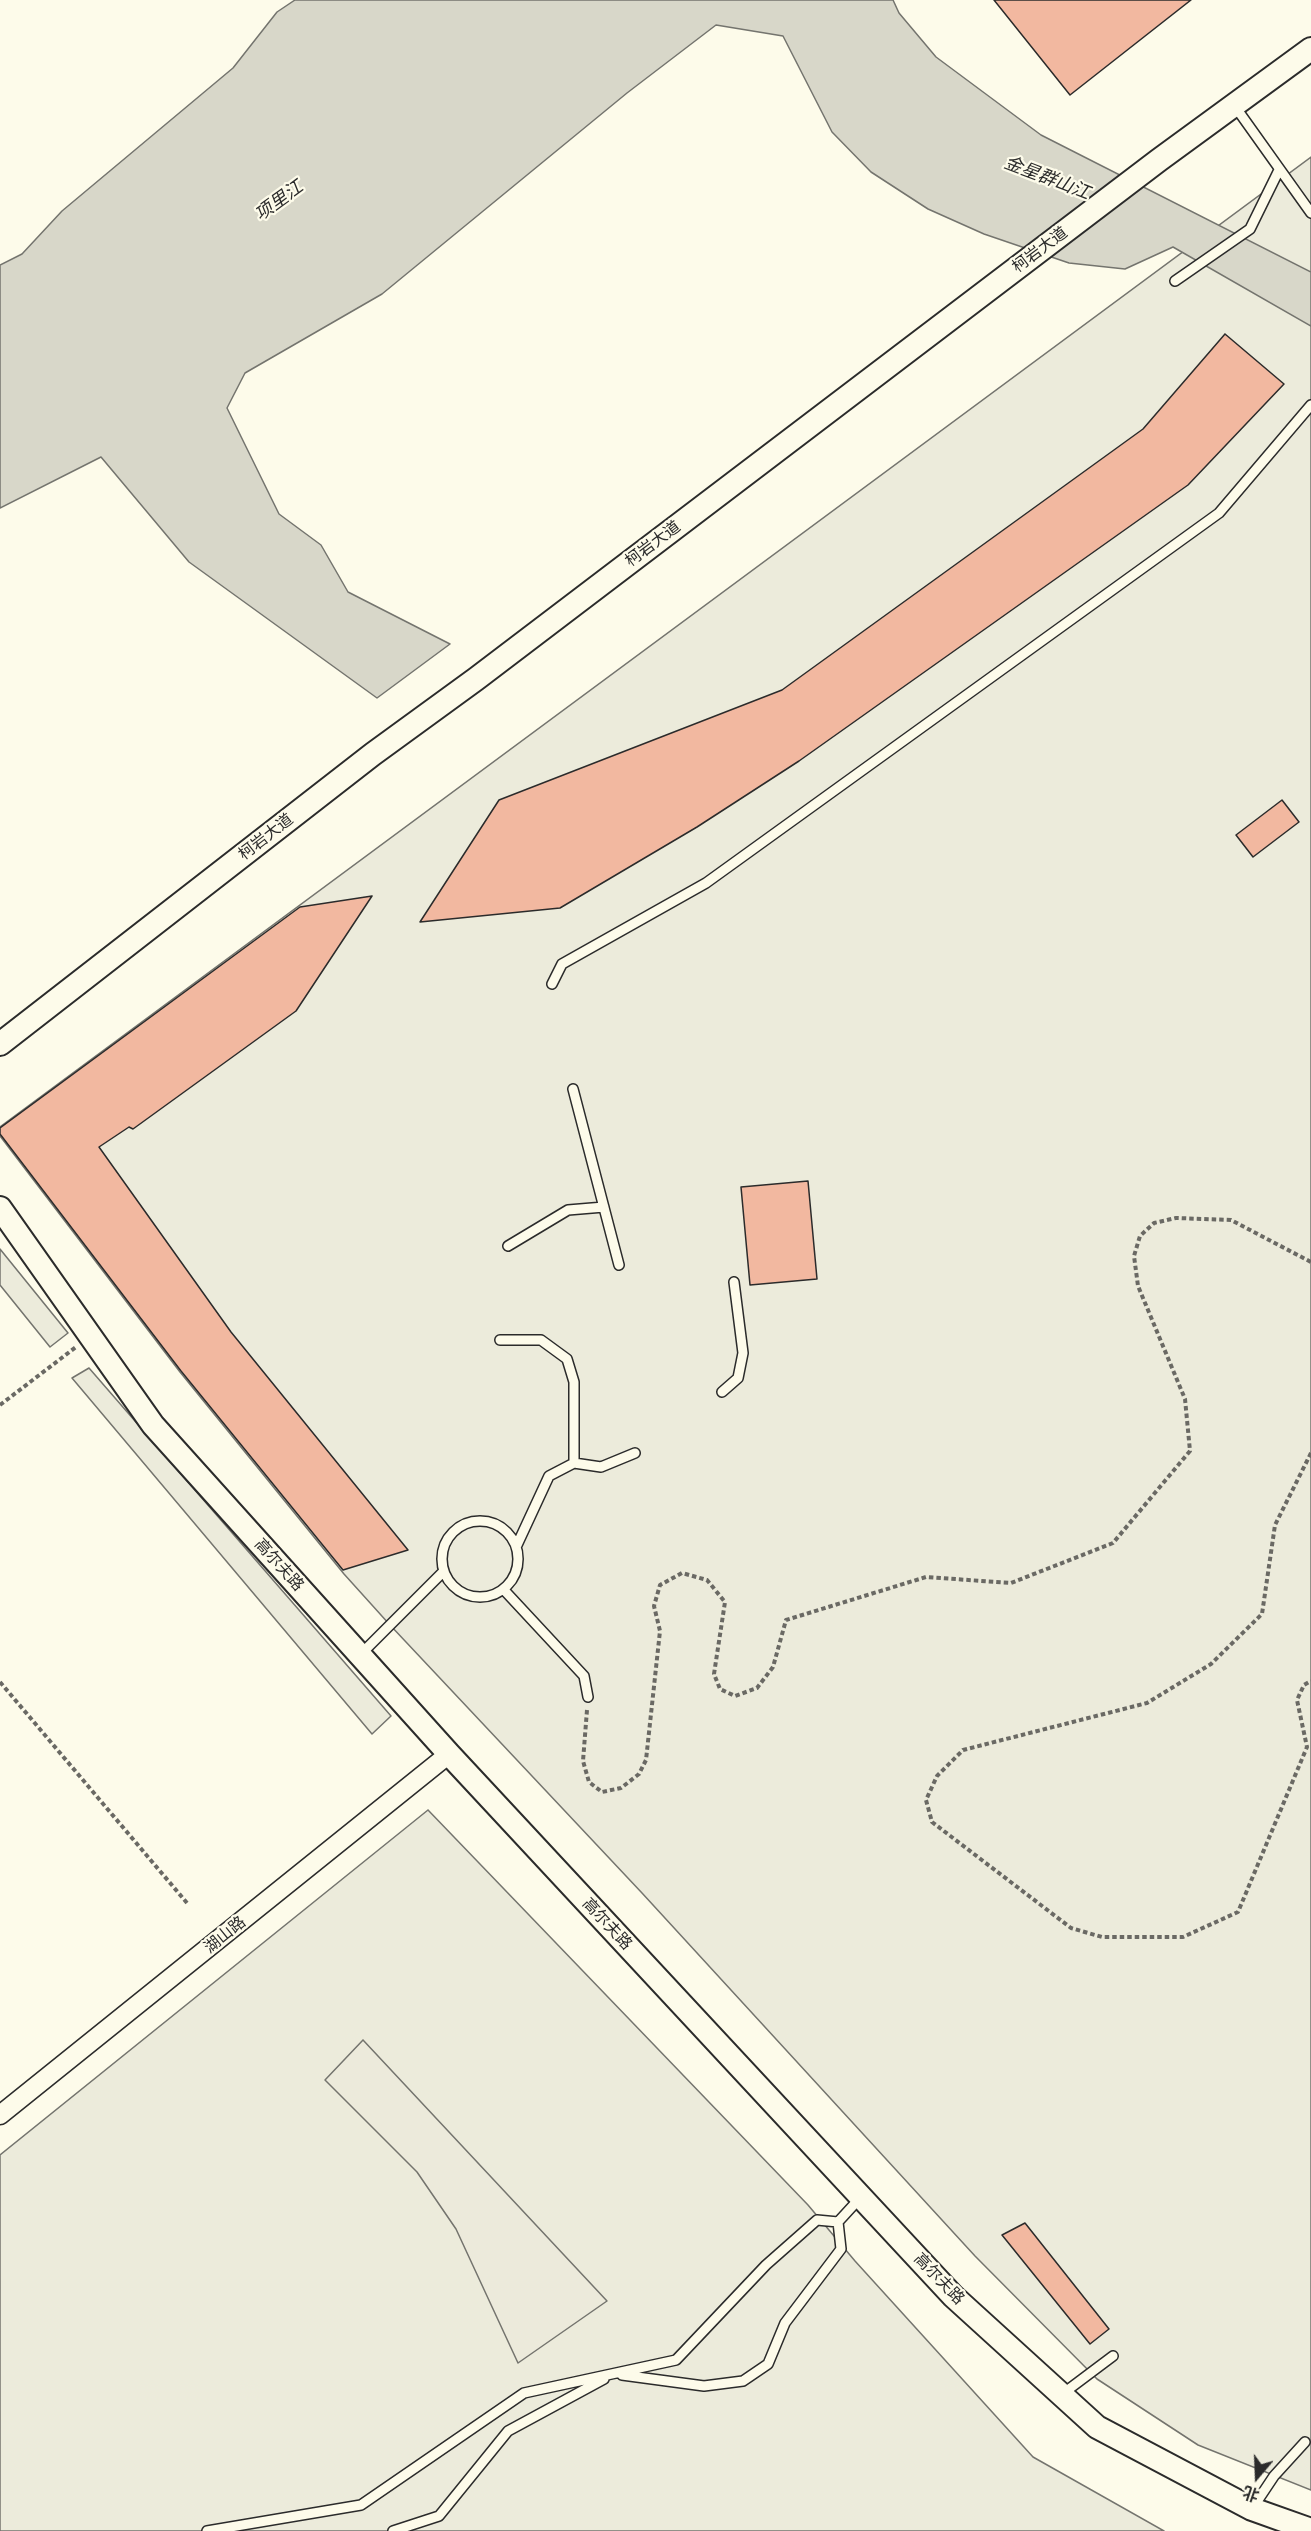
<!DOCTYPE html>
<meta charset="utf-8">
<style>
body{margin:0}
#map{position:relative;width:1311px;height:2531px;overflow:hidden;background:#fdfbea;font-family:Mulish,"Noto Sans SC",sans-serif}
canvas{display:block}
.north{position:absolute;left:1227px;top:2447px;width:60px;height:60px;-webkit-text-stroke:4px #fdfbea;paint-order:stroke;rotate:199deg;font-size:16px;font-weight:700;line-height:24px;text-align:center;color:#2b2b2b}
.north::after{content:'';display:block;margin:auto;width:21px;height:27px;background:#2b2b2b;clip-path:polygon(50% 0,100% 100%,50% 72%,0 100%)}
</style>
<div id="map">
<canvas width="1311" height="2531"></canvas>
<div class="north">北</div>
</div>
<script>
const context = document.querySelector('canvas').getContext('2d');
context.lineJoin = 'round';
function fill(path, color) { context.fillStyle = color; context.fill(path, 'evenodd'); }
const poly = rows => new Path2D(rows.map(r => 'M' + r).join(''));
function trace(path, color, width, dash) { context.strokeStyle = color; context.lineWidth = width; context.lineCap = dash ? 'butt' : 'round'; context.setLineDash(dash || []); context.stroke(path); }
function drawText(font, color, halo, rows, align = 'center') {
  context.font = font + ' Mulish,"Noto Sans SC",sans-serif'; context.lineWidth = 4.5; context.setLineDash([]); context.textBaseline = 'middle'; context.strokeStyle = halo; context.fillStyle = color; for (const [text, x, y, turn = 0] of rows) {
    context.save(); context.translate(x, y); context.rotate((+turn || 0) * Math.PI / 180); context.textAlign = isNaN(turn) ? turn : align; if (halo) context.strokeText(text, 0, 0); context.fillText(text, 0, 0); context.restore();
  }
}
const green = poly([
 [1311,157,1311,2490,1198,2445,1097,2379,975,2256,642,1893,390,1625,344,1574,180,1372,0,1136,0,1127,1311,157],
 [0,1249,68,1333,50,1347,0,1285,0,1249],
 [89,1368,391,1716,372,1734,72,1378,89,1368],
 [428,1810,808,2205,855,2261,1033,2457,1164,2531,0,2531,0,2155,428,1810]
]);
fill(green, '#ecebdb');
trace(green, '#74746e', 1.5);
const parking = poly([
 [363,2040,607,2301,518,2363,456,2229,417,2172,325,2080,363,2040]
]);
fill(parking, '#eceadb');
trace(parking, '#74746e', 1.5);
const water = poly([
 [295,0,893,0,899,13,936,57,1041,135,1311,272,1311,326,1173,247,1125,269,1069,263,984,234,928,209,871,172,832,132,783,36,716,25,627,93,382,294,245,373,227,408,279,514,321,545,348,592,450,644,377,698,189,562,101,457,0,508,0,265,22,254,62,211,233,68,277,12,295,0]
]);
fill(water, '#d8d7c9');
trace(water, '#74746e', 1.5);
const building = poly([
 [994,0,1191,0,1070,95,994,0],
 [1225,334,1284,384,1188,485,799,761,697,827,560,908,420,922,499,800,782,690,1143,429,1225,334],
 [1282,800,1299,822,1253,857,1236,835,1282,800],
 [372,896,296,1011,133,1129,129,1127,99,1147,231,1332,408,1550,343,1570,181,1371,0,1134,0,1128,300,907,372,896],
 [808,1181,817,1279,750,1285,741,1187,808,1181],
 [1025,2223,1109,2329,1090,2344,1002,2235,1025,2223]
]);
fill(building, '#f2b8a0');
trace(building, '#2b2b2b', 1.5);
const service = poly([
 [1234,105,1311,213],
 [1175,281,1250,229,1279,170],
 [552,984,562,964,706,883,1219,513,1311,405],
 [573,1089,619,1265],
 [508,1246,568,1210,604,1207],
 [500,1340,541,1340,567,1359,574,1382,574,1463],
 [722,1392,738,1378,743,1353,734,1282],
 '442 1559a38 38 0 1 1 76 0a38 38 0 1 1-76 0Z',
 [517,1545,549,1476,574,1463,601,1467,635,1453],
 [504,1590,584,1676,588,1697],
 [360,1655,443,1572],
 [622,2375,704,2386,743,2381,768,2364,785,2323,841,2249,838,2222],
 [1061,2395,1113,2356],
 [1252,2509,1274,2476,1305,2442],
 [207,2531,361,2505,524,2393,676,2360,766,2265,817,2220,838,2222,860,2198],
 [393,2531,439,2516,508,2431,604,2379]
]);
const minor = poly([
 [0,2115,449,1754]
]);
const tertiary = poly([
 [0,1044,373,754,476,679,1159,160,1311,49],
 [0,1208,153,1425,449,1754,953,2296,1097,2427,1252,2509,1311,2530]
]);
trace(service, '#2b2b2b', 12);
trace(minor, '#2b2b2b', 21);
trace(tertiary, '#2b2b2b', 26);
trace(poly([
 [0,1405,76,1347],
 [1311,1453,1275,1525,1262,1614,1211,1664,1147,1703,963,1750,937,1776,926,1800,932,1822,1071,1928,1102,1937,1183,1937,1238,1912,1307,1747,1297,1700,1304,1685,1311,1681],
 [0,1682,187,1903],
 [587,1710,583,1761,589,1782,602,1792,621,1788,639,1774,646,1760,660,1631,654,1606,660,1585,682,1573,707,1580,725,1602,714,1674,720,1689,735,1696,757,1688,773,1667,786,1620,926,1577,1011,1583,1113,1543,1190,1451,1185,1399,1138,1286,1134,1256,1140,1236,1154,1223,1176,1218,1231,1220,1311,1262]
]), '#6a6964', 4, [4.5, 3]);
trace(service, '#fdfbea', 9);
trace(minor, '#fdfbea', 18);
trace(tertiary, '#fdfbea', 22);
drawText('16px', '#2b2b2b', '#fdfbea', [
 ["柯岩大道",1040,250,-37],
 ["柯岩大道",653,544,-37],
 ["柯岩大道",266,837,-38],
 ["高尔夫路",279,1565,48],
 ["高尔夫路",607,1924,47],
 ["湖山路",225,1935,-39],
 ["高尔夫路",939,2279,46]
]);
drawText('italic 18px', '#2b2b2b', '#fdfbea', [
 ["金星群山江",1047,178,21],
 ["项里江",279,201,-36]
]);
</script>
